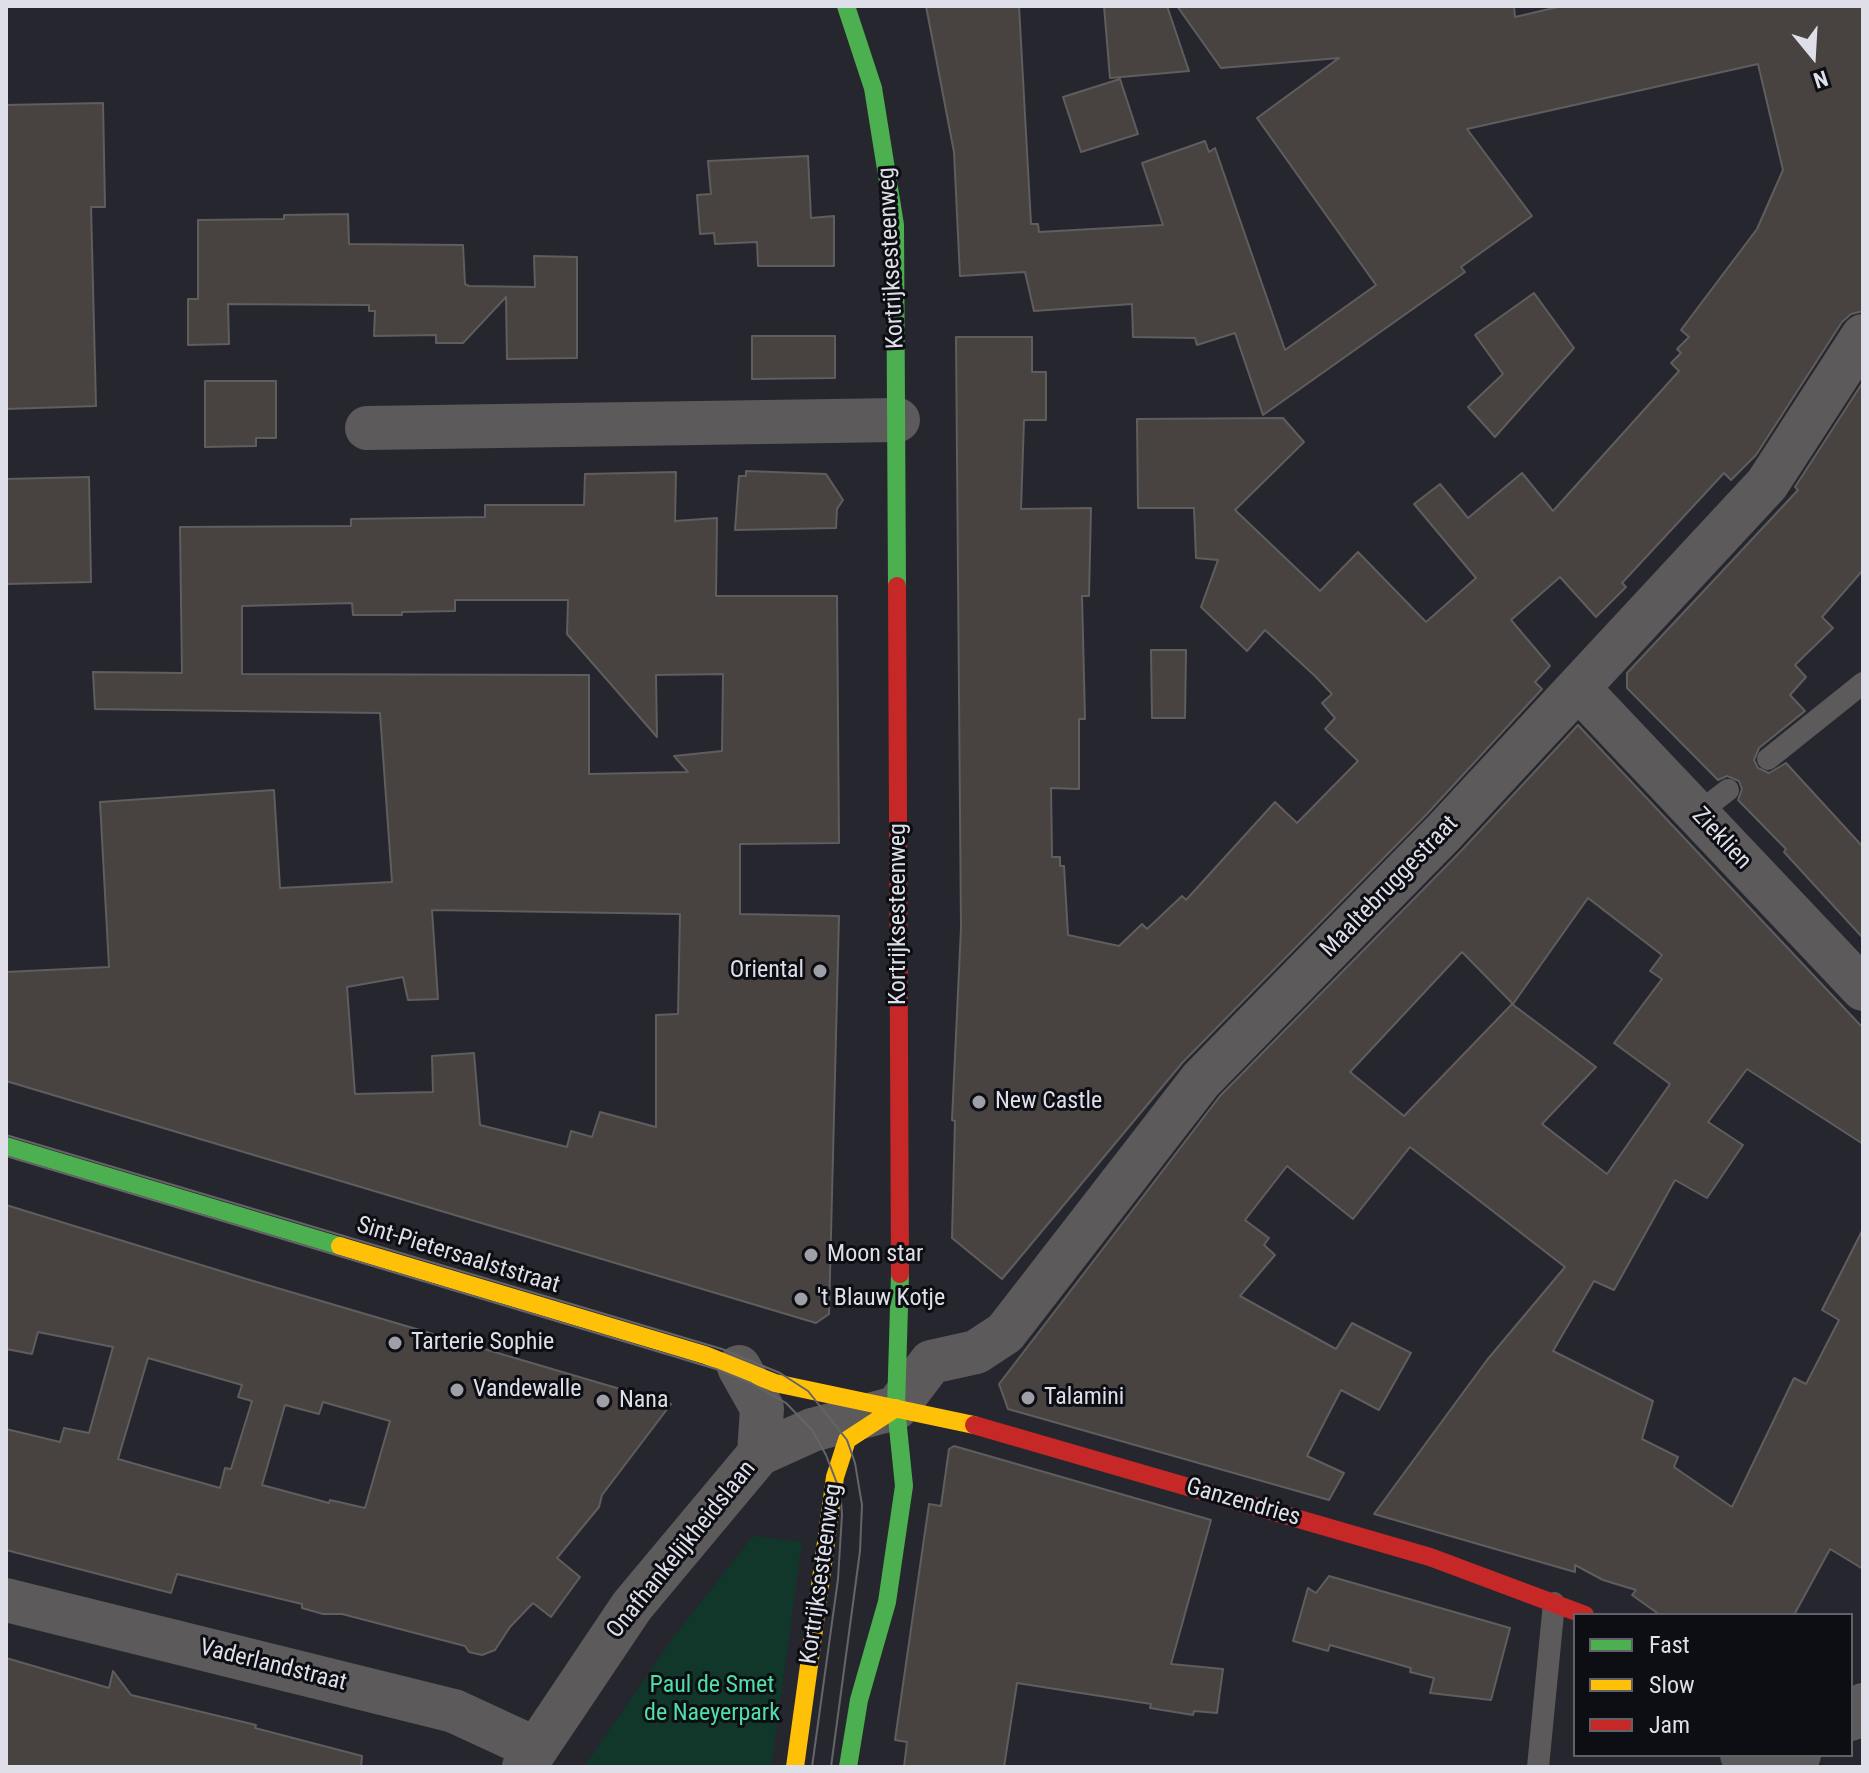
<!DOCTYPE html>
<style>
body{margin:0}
#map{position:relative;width:1869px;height:1773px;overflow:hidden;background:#26272e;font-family:"Roboto Condensed",sans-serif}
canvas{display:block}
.frame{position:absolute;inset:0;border:8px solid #dedfe8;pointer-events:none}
.legend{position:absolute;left:1573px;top:1613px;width:280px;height:144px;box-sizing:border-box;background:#0d0e14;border:2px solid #616269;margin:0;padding:10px 14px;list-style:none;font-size:24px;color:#dedfe8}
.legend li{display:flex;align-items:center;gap:16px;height:40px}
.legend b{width:40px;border:2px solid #616269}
.north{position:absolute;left:1773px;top:16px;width:80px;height:80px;-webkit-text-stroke:6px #0d0e14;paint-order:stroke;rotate:162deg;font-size:22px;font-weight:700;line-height:32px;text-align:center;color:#dedfe8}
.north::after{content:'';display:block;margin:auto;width:28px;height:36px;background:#dedfe8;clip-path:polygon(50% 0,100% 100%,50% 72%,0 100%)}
</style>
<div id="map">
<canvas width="1869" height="1773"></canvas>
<div class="frame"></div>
<ul class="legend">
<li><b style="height:10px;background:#4caf50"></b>Fast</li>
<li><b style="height:10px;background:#ffc107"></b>Slow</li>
<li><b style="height:10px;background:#c62828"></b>Jam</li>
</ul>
<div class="north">N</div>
</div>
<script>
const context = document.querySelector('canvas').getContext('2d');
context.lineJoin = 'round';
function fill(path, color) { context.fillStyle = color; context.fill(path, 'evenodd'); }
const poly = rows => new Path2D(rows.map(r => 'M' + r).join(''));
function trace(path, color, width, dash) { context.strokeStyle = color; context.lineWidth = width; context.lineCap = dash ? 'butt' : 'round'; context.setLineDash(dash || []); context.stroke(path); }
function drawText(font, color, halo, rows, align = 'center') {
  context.font = font + ' "Roboto Condensed",sans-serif'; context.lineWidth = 6; context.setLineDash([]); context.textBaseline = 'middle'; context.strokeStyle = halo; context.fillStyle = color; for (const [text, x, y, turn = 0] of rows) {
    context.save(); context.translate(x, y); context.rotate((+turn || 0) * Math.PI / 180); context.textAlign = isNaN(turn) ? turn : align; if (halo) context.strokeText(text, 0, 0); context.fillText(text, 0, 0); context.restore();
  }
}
fill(poly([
 [753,1536,802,1542,771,1767,584,1767,673,1638]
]), '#103729');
const building = poly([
 [926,6,1019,6,1031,224,1038,224,1039,232,1163,225,1142,163,1205,141,1209,152,1215,148,1285,350,1376,285,1257,118,1339,58,1221,68,1177,6,1514,6,1515,17,1562,6,1863,6,1863,311,1851,314,1842,322,1756,455,1731,480,1724,473,1622,583,1626,587,1596,617,1560,577,1511,620,1550,666,1535,682,1542,689,1426,815,1183,1062,1002,1279,952,1238,955,1121,952,1120,961,928,956,337,1032,337,1032,372,1046,372,1046,420,1024,420,1021,509,1091,508,1089,596,1082,596,1085,719,1079,719,1079,789,1051,788,1052,857,1060,857,1060,866,1064,866,1068,935,1119,946,1142,924,1147,929,1182,896,1186,900,1275,802,1297,823,1358,761,1325,729,1335,718,1322,703,1332,694,1315,676,1265,630,1247,651,1201,607,1218,560,1196,558,1194,508,1138,508,1137,419,1283,418,1304,442,1235,510,1320,591,1358,552,1426,622,1476,578,1414,504,1440,484,1468,518,1522,473,1553,511,1679,371,1671,363,1681,353,1677,349,1689,337,1681,330,1757,229,1783,170,1758,64,1467,129,1532,216,1461,267,1465,272,1263,415,1235,333,1197,345,1195,338,1133,337,1132,304,1034,311,1025,272,960,276,954,152,926,6],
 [1104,6,1167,6,1189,71,1110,78,1104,6],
 [1120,79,1138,134,1081,152,1063,97,1120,79],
 [103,103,105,207,91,207,96,406,6,409,6,105,103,103],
 [808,156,811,218,834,216,834,266,758,266,757,242,715,244,714,233,700,234,697,195,711,194,708,161,808,156],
 [348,214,349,244,463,245,465,284,469,286,535,287,534,256,577,257,577,358,507,359,506,297,463,343,436,343,436,335,374,336,375,311,369,311,369,305,228,304,229,344,188,345,188,299,198,299,198,220,284,219,284,215,348,214],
 [1534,293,1574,348,1495,437,1468,407,1503,374,1475,335,1534,293],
 [752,336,835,336,835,378,752,379,752,336],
 [205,381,276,381,276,438,256,438,256,446,205,447,205,381],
 [1863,382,1863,570,1822,617,1833,628,1795,665,1806,677,1790,695,1805,711,1759,748,1754,760,1758,768,1769,773,1786,763,1863,847,1863,938,1784,852,1786,849,1738,800,1742,789,1739,781,1727,776,1718,780,1627,688,1627,673,1798,490,1795,487,1863,382],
 [746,471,826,474,843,500,837,509,836,528,735,530,739,476,746,476,746,471],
 [676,472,675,521,717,518,716,596,837,596,839,843,740,844,740,914,839,916,829,1314,816,1323,6,1081,6,972,109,967,100,802,274,790,280,888,392,882,380,713,95,709,93,672,182,673,180,527,351,526,351,519,485,517,485,505,584,505,585,474,676,472],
 [455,600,568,600,567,634,657,737,656,675,723,674,722,751,674,756,688,772,589,774,589,675,242,674,242,606,352,603,353,615,402,615,402,612,455,611,455,600],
 [432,910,680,914,678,1014,656,1015,656,1127,600,1112,592,1137,571,1131,567,1147,480,1125,474,1053,432,1056,433,1092,355,1094,347,987,403,977,408,1000,438,999,432,910],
 [89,477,91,582,6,584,6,479,89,477],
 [1151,650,1186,650,1185,718,1152,718,1151,650],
 [1578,725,1863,1028,1863,1144,1747,1069,1708,1122,1743,1145,1707,1198,1675,1180,1614,1290,1594,1281,1553,1351,1653,1401,1642,1439,1678,1457,1674,1467,1732,1507,1794,1378,1806,1384,1839,1320,1822,1310,1863,1229,1863,1569,1830,1549,1794,1615,1660,1615,1632,1595,1636,1590,1603,1580,1575,1565,1575,1572,1374,1514,1487,1360,1565,1267,1410,1147,1353,1219,1287,1166,1245,1220,1269,1238,1264,1245,1275,1255,1240,1296,1336,1349,1352,1323,1411,1353,1379,1410,1341,1390,1307,1456,1344,1473,1329,1500,1008,1409,999,1384,1220,1096,1462,850,1578,725],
 [1588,898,1662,955,1650,971,1662,979,1614,1043,1670,1084,1607,1174,1542,1124,1596,1067,1512,1004,1404,1116,1350,1072,1462,952,1513,1004,1588,898],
 [6,1205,250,1280,671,1404,602,1495,599,1507,557,1558,580,1577,551,1617,533,1603,510,1627,495,1650,482,1655,469,1652,465,1646,342,1614,323,1614,302,1608,302,1604,177,1574,171,1593,6,1550,6,1429,60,1442,64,1428,89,1433,113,1347,38,1332,32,1354,6,1349,6,1205],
 [148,1358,242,1385,238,1397,252,1401,231,1469,225,1468,220,1488,118,1459,148,1358],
 [323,1402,390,1421,365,1508,330,1500,329,1503,262,1485,285,1405,319,1414,323,1402],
 [954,1446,1211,1520,1171,1664,1223,1669,1217,1713,1194,1711,1193,1715,1150,1708,1151,1704,1017,1683,1004,1767,904,1767,907,1742,895,1740,929,1504,941,1506,949,1449,954,1446],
 [1329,1576,1510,1628,1491,1700,1430,1693,1434,1678,1410,1672,1411,1668,1330,1645,1328,1651,1293,1641,1308,1588,1316,1593,1329,1576],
 [6,1658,109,1688,113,1671,131,1695,256,1725,255,1728,362,1756,361,1767,6,1767,6,1658]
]);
fill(building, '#484340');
trace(building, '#5f5d5d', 2);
trace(poly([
 [1768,759,1863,683],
 [1697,814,1728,790],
 [1538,1767,1554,1603]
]), '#5d5a5b', 22);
trace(poly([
 [367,428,898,420],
 [1579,689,1863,989],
 [739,1367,762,1408,759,1454],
 [6,1600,454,1711,534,1748],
 [1851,1719,1863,1705],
 [1742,1755,1748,1767],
 [524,1767,632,1606,759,1454,812,1430,896,1408,931,1362,976,1352,1005,1333,1201,1080,1444,832,1767,484,1863,336],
 [1780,1767,1799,1755]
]), '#5d5a5b', 44);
trace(poly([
 [846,6,873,88,895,225,897,586],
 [6,1146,340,1246],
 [848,1767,859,1700,887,1602,904,1486,896,1408,900,1274]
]), '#4caf50', 18);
trace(poly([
 [340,1246,705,1355,775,1383,974,1425],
 [795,1767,835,1477,847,1440,896,1408]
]), '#ffc107', 18);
trace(poly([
 [897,586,900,1274],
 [974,1425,1430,1557,1585,1615]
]), '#c62828', 18);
trace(poly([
 [6,1135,722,1349,780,1373,808,1391,847,1440,855,1463,862,1505,860,1551,831,1767],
 [6,1156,716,1369,751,1383,786,1403,812,1430,826,1455,840,1491,842,1514,838,1579,812,1767]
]), '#656467', 2);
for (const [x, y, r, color] of [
 [820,971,8,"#9e9fa7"],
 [979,1102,8,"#9e9fa7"],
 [811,1255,8,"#9e9fa7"],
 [801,1299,8,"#9e9fa7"],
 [395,1343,8,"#9e9fa7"],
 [457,1390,8,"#9e9fa7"],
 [1028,1398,8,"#9e9fa7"],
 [603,1401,8,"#9e9fa7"]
]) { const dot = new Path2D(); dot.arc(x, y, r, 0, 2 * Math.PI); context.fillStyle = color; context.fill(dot); trace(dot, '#0d0e14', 3); }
drawText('24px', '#dedfe8', '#0d0e14', [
 ["Kortrijksesteenweg",892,258,-93],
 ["Zieklien",1721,839,47],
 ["Maaltebruggestraat",1390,887,-46],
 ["Kortrijksesteenweg",899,914,-90],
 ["Sint-Pietersaalststraat",458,1256,17],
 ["Ganzendries",1243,1503,16],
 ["Onafhankelijkheidslaan",682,1550,-51],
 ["Kortrijksesteenweg",822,1574,-82],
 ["Vaderlandstraat",273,1666,14]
]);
drawText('24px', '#dedfe8', '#0d0e14', [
 ["Oriental",804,971,"right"],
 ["New Castle",995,1102],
 ["Moon star",827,1255],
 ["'t Blauw Kotje",817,1299],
 ["Tarterie Sophie",411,1343],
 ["Vandewalle",473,1390],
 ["Talamini",1044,1398],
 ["Nana",619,1401]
], 'left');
drawText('24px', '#50dfa7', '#0d0e14', [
 ["Paul de Smet",712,1686],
 ["de Naeyerpark",712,1714]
]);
</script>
